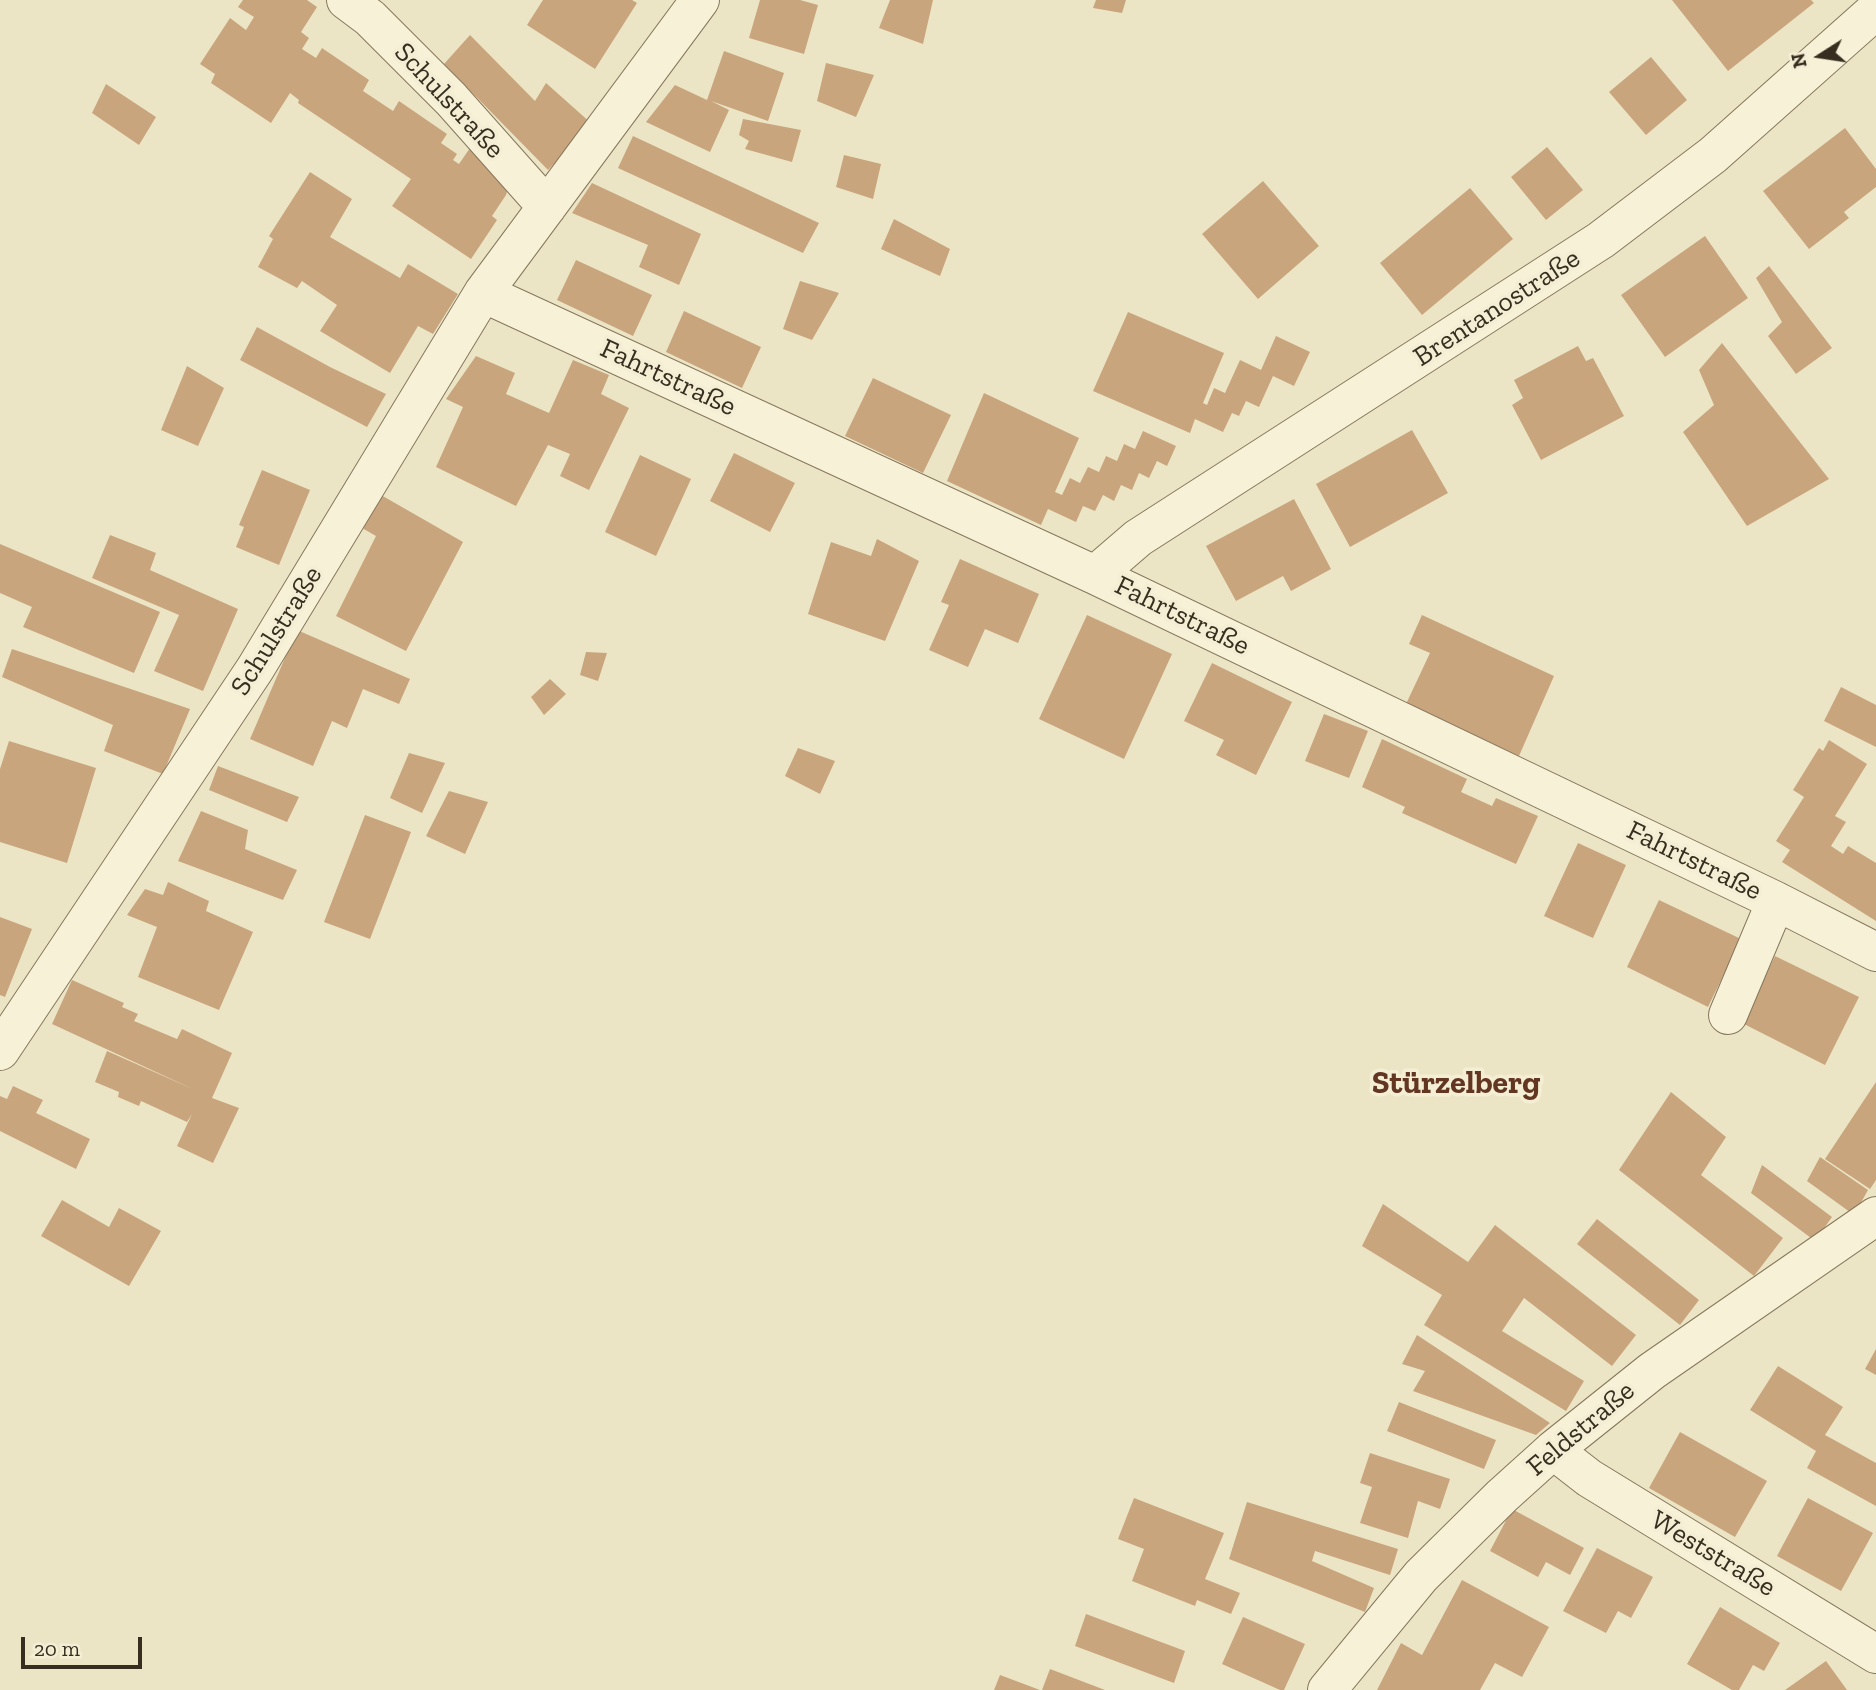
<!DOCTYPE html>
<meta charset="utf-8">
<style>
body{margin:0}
#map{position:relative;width:1876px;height:1690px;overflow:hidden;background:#ece5c5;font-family:"Zilla Slab",serif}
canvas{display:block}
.north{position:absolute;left:1785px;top:21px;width:70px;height:70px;-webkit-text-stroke:5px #f4eed5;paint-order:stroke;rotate:258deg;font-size:19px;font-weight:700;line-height:28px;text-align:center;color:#372e1f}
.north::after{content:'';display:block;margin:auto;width:24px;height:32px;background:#372e1f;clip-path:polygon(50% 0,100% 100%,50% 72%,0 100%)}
.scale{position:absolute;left:21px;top:1637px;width:121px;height:32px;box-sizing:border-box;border:4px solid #372e1f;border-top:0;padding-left:9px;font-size:21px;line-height:24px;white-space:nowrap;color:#372e1f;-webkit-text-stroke:5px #f4eed5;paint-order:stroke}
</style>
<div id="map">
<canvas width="1876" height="1690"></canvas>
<div class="north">N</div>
<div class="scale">20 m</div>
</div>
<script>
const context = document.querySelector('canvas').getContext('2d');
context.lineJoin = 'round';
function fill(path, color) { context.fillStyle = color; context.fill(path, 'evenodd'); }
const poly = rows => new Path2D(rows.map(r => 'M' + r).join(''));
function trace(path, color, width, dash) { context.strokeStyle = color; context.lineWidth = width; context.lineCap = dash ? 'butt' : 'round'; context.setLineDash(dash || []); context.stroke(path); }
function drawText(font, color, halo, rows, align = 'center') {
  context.font = font + ' "Zilla Slab",serif'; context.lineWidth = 7; context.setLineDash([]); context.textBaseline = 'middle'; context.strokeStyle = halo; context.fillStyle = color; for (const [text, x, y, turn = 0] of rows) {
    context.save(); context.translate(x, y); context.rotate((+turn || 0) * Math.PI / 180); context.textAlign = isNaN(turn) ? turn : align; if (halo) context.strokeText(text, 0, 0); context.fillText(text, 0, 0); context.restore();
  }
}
fill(poly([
 [243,0,307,0,317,7,301,32,309,38,302,49,316,58,322,48,369,80,363,91,393,111,399,101,447,134,441,143,457,154,453,160,459,164,470,148,508,188,506,195,492,216,497,220,471,259,392,206,411,179,298,103,299,100,290,93,271,123,211,83,215,74,200,64,230,18,246,30,254,17,238,7],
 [543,0,632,0,637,3,595,69,527,25],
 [760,0,800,0,818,5,804,54,749,38],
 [890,0,933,0,923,44,879,28],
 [1096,0,1126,0,1122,13,1093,8],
 [1672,0,1811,0,1814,3,1728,71],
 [470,35,535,101,546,83,592,124,548,170,444,64],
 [724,51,784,73,768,121,711,101,729,110,710,152,646,122,675,85,707,100],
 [1651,57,1687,100,1646,135,1609,92],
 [826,63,874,75,856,117,817,101],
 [106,84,156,117,139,145,92,113],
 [743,119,801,130,792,162,745,149,749,141,739,135],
 [1845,128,1876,169,1876,187,1844,212,1849,218,1809,249,1763,191],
 [633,136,819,223,803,253,618,168],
 [1547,147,1583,190,1546,220,1511,177],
 [844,155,881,164,873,199,836,187],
 [310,172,352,199,330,237,400,278,408,264,458,294,433,334,418,326,390,373,320,331,337,305,302,281,297,288,258,267,273,239,269,236],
 [1263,181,1319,246,1258,299,1202,234],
 [592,183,701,234,679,285,639,267,648,245,572,213],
 [1470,188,1513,239,1422,315,1380,263],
 [894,219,950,249,940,276,881,249],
 [1705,236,1748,298,1665,357,1621,295],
 [576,260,652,295,633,336,557,300],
 [1769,266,1832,348,1796,374,1768,336,1782,322,1756,278],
 [800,281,839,293,812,340,783,329],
 [684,311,761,347,742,388,666,352],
 [1128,312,1224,353,1203,403,1207,405,1214,388,1225,393,1240,360,1261,370,1276,336,1310,352,1294,386,1273,376,1259,407,1246,401,1239,416,1232,413,1223,432,1195,419,1190,433,1093,391],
 [257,327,330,367,386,394,367,427,240,360],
 [1722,343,1829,479,1747,526,1683,432,1714,405,1699,370],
 [1578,346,1586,361,1593,358,1624,416,1541,460,1512,405,1523,398,1514,380],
 [476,356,515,373,506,394,549,413,573,360,609,375,601,394,629,408,589,490,560,476,570,454,548,445,516,506,436,467,463,407,446,399],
 [187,366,224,388,198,446,161,430],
 [873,378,951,415,923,473,845,436],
 [984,393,1079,438,1055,492,1062,495,1070,478,1080,483,1088,467,1099,472,1106,456,1117,461,1124,444,1135,449,1143,431,1176,446,1167,466,1157,461,1149,478,1139,473,1132,490,1121,485,1114,501,1103,495,1095,511,1083,506,1076,522,1048,509,1041,525,947,481],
 [1412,430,1448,493,1350,547,1316,484],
 [734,453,795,483,770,532,710,501],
 [640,455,691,479,656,556,605,532],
 [262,470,310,490,279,565,236,547,244,527,239,525],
 [381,495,463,542,406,651,336,616,376,536,362,528],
 [1294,499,1331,569,1291,591,1283,576,1236,601,1206,546],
 [110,535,156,553,150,570,238,609,203,691,154,671,179,615,92,578],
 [877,539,919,561,885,641,808,614,831,542,871,556],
 [0,544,160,612,134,673,23,627,32,607,0,593],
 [960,559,1039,594,1018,643,985,629,968,667,929,650,949,605,941,602],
 [1087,615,1172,654,1124,759,1039,719],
 [1422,615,1554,676,1519,756,1406,704,1430,653,1409,644],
 [297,630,410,679,399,704,363,689,347,728,332,721,313,766,250,739],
 [12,649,190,709,163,774,104,751,113,725,2,677],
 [586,652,607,653,598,681,580,675],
 [1212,663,1292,702,1256,775,1216,755,1224,740,1184,721],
 [550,679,566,694,544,715,531,697],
 [1841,687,1876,705,1876,747,1824,721],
 [1324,714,1368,731,1349,778,1305,761],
 [1382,739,1467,779,1461,792,1492,806,1496,798,1538,816,1516,864,1402,813,1405,807,1362,787],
 [1829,740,1867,764,1835,816,1846,822,1831,846,1843,854,1848,846,1876,863,1876,921,1782,862,1790,850,1776,841,1804,797,1793,790,1819,748,1823,751],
 [9,741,96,768,67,863,0,842,0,769],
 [798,748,835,761,820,794,785,776],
 [409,753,445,763,422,813,390,798],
 [218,766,299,797,287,822,209,790],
 [449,791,488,802,465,854,426,836],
 [201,811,248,830,245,849,297,870,283,900,178,861],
 [365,815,411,832,370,939,324,922],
 [1578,843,1626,865,1593,938,1544,916],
 [168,882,209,901,206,911,253,932,219,1010,138,977,157,927,127,915,145,889,163,895],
 [1659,900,1741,939,1708,1007,1627,967],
 [0,917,32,929,5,997,0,995],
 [1775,956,1859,997,1825,1065,1742,1023],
 [72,980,124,1003,122,1007,138,1014,134,1021,177,1039,182,1029,232,1053,212,1098,239,1108,213,1163,177,1146,192,1114,187,1122,141,1101,139,1106,118,1097,119,1092,95,1082,107,1051,195,1090,52,1024],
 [1876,1082,1876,1180,1870,1189,1825,1159],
 [13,1086,43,1100,36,1113,90,1139,76,1169,0,1131,0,1096,7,1099],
 [1671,1092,1726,1137,1701,1175,1783,1238,1754,1276,1619,1170],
 [1820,1157,1868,1190,1854,1215,1807,1181],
 [1762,1165,1832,1217,1815,1241,1751,1193],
 [62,1200,109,1227,119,1208,161,1231,129,1286,41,1236],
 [1383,1204,1468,1262,1495,1225,1636,1335,1612,1366,1524,1298,1502,1331,1584,1381,1566,1411,1424,1325,1442,1295,1362,1246],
 [1597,1219,1699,1300,1680,1325,1577,1244],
 [1417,1335,1550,1423,1536,1435,1413,1391,1425,1371,1402,1364],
 [1876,1349,1876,1375,1865,1369],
 [1778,1366,1843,1407,1825,1435,1876,1463,1876,1506,1807,1468,1816,1451,1750,1410],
 [1399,1402,1496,1440,1484,1469,1387,1431],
 [1680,1432,1767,1481,1735,1537,1649,1488],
 [1370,1453,1450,1479,1440,1509,1418,1501,1408,1538,1360,1523,1372,1487,1360,1483],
 [1134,1498,1224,1533,1205,1579,1240,1593,1231,1614,1197,1600,1195,1606,1132,1581,1144,1549,1118,1539],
 [1808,1498,1873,1533,1841,1591,1777,1556],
 [1247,1502,1398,1549,1390,1575,1315,1551,1312,1561,1374,1588,1365,1612,1229,1559],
 [1512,1509,1584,1548,1570,1575,1546,1562,1538,1577,1490,1551],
 [1597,1548,1653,1577,1631,1618,1618,1611,1606,1633,1563,1611],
 [1462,1580,1549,1627,1522,1677,1495,1663,1480,1690,1377,1690,1401,1643,1422,1655],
 [1720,1607,1780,1643,1764,1671,1753,1665,1739,1690,1732,1690,1687,1664],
 [1086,1614,1185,1651,1174,1683,1075,1646],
 [1243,1617,1305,1644,1284,1690,1280,1690,1222,1664],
 [1826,1661,1847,1690,1785,1690],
 [1050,1669,1105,1690,1042,1690],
 [1000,1675,1040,1690,994,1690]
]), '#c8a57d');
const minor = poly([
 [346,0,370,18,451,99,547,207],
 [483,293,1095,575,1776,901,1876,952],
 [1095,575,1138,538,1601,240,1713,155,1876,10],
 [1728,1015,1776,901],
 [0,1051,255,669,483,293,700,0],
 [1553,1450,1589,1478,1876,1654],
 [1327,1690,1421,1576,1502,1496,1553,1450,1652,1371,1876,1216]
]);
trace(minor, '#86775c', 40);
trace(minor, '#f7f1d8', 38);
drawText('28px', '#372e1f', '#f4eed5', [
 ["Schulstraße",449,101,47],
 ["Brentanostraße",1497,308,-33],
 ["Fahrtstraße",668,378,25],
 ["Fahrtstraße",1182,616,26],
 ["Schulstraße",277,631,-58],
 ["Fahrtstraße",1694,861,26],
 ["Feldstraße",1581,1429,-40],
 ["Weststraße",1713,1554,31]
]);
drawText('bold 32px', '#623621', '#f4eed5', [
 ["Stürzelberg",1456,1084]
]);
</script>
